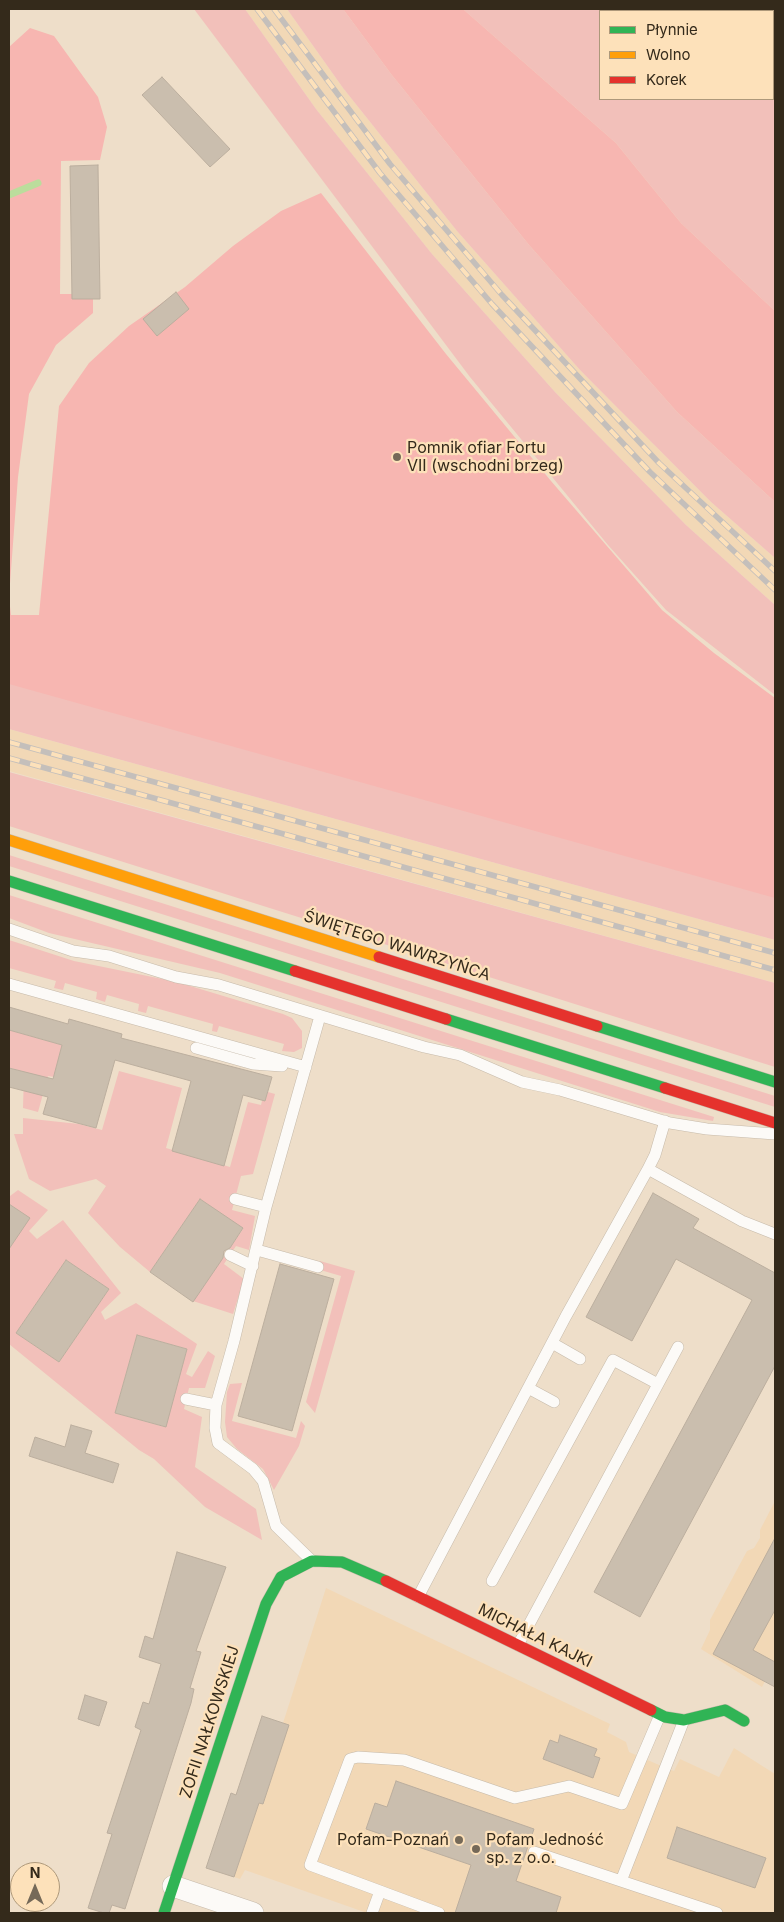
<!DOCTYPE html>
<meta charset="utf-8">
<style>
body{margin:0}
#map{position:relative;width:784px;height:1922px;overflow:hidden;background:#eedec9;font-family:Inter,sans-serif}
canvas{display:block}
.frame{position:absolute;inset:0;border:10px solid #342a1b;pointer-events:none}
.legend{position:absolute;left:599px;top:10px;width:175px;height:90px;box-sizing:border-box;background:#fde1ba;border:1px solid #ad987a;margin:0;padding:6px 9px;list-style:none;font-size:15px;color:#342a1b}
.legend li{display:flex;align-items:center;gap:10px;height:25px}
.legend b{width:25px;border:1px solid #ad987a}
.north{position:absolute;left:10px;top:1862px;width:50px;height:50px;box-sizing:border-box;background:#fde1ba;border:1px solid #ad987a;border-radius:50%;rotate:0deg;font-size:14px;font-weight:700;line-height:20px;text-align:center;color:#342a1b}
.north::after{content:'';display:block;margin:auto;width:18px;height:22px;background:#756958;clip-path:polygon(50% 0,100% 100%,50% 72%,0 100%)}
</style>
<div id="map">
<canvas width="784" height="1922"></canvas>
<div class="frame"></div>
<ul class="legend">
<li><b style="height:6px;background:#30b455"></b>Płynnie</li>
<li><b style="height:6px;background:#ff9f0a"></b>Wolno</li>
<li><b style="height:6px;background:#e5322d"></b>Korek</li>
</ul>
<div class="north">N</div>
</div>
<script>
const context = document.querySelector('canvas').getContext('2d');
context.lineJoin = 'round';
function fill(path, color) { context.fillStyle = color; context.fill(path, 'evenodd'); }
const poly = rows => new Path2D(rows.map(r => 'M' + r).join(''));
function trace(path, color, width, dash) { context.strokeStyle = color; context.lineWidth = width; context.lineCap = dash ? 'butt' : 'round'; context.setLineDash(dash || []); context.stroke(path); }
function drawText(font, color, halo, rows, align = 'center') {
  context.font = font + ' Inter,sans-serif'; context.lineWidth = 4.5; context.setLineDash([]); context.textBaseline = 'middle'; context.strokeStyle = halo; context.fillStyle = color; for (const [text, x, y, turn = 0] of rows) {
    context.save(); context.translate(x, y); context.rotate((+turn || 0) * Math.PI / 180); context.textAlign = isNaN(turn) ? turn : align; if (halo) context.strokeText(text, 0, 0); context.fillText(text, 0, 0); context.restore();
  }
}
fill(poly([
 [245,9,287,9,343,88,457,231,580,370,711,502,775,558,775,605,686,525,555,392,432,254,316,109],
 [9,729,775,940,775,983,9,771],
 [775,1501,775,1662,762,1687,701,1649,710,1630,710,1620,747,1551,754,1548,760,1538,760,1530],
 [326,1588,610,1724,607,1732,626,1742,629,1752,666,1768,674,1771,680,1759,719,1777,734,1748,775,1774,775,1913,367,1913,245,1870,240,1879,234,1877]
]), '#f2d8b6');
fill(poly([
 [194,9,245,9,316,109,432,254,555,392,686,525,775,605,775,695,666,610,608,545,470,377],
 [287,9,343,9,391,74,529,245,677,412,775,502,775,558,711,502,580,370,457,231,343,88],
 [463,9,775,9,775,311,681,223,616,143],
 [600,11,773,11,773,99,600,99],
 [9,675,775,895,775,940,9,729],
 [9,772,775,983,775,1067,9,826],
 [9,855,775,1096,775,1107,9,866],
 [9,895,714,1117,713,1121,660,1112,220,973,49,933,9,918],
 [9,940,74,961,177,982,283,1014,292,1018,302,1031,302,1048,294,1052,282,1051,284,1044,219,1026,217,1032,212,1031,213,1024,148,1006,146,1013,138,1011,139,1004,107,995,105,1002,96,999,97,992,65,983,63,990,54,988,56,981,9,968],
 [9,1030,62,1045,54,1077,48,1076,38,1112,23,1108,24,1072,10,1068,9,1074],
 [119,1071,182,1088,166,1148,230,1167,248,1102,261,1105,262,1101,265,1101,268,1092,275,1094,253,1174,241,1176,232,1210,255,1216,249,1250,236,1246,224,1264,244,1279,233,1314,193,1301,243,1229,200,1199,150,1272,120,1247,88,1213,106,1186,96,1179,50,1191,29,1179,14,1134,23,1134,23,1118,79,1124,102,1130],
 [9,1167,10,1196,18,1190,48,1210,29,1231,37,1239,63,1220,121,1293,101,1312,105,1320,136,1303,197,1344,186,1374,192,1377,208,1351,215,1356,205,1388,189,1388,184,1409,202,1417,195,1467,256,1509,262,1540,205,1507,154,1459,139,1450,9,1344,9,1249,29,1218,9,1204],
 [66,1260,109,1289,59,1362,16,1333],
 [137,1335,187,1349,165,1427,115,1413],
 [320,1261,355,1271,315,1413,306,1402,341,1276,317,1269],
 [242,1383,232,1421,296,1438,301,1421,305,1426,299,1446,274,1490,263,1469,237,1449,227,1437,225,1422,227,1392,230,1384]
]), '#f2c0ba');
fill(poly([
 [343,9,463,9,616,143,681,223,775,311,775,502,677,412,529,245,391,74],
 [30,28,54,36,98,97,107,127,100,160,61,161,60,294,93,294,93,313,56,345,29,394,18,477,9,597,9,47],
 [321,193,446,354,551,481,662,610,714,653,775,698,775,898,9,684,9,598,11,615,39,615,59,406,89,363,129,326,185,287,233,246,281,211]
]), '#f7b6b1');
trace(poly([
 [9,195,38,183]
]), '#bbdd9c', 7);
const building = poly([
 [162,77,230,149,210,167,142,95,162,77],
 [98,165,100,299,72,299,70,166,98,165],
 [176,292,189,309,157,336,143,319,176,292],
 [9,1007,68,1024,69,1019,122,1034,121,1038,272,1077,265,1101,243,1095,224,1166,172,1151,191,1081,115,1060,96,1128,43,1114,48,1097,9,1087,9,1068,53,1079,62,1045,9,1030,9,1007],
 [653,1193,699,1219,693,1228,775,1273,775,1366,640,1617,594,1592,752,1300,676,1259,632,1341,586,1317,653,1193],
 [200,1199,243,1228,230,1248,224,1251,223,1258,193,1302,150,1272,200,1199],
 [9,1204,30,1218,9,1249,9,1204],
 [66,1260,109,1289,59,1362,16,1333,66,1260],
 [280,1264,334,1279,292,1431,238,1416,280,1264],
 [137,1335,187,1349,166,1427,115,1413,137,1335],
 [71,1425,92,1431,85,1453,119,1464,113,1483,29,1456,35,1437,65,1447,71,1425],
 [775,1538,775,1610,753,1650,775,1662,775,1687,713,1654,775,1538],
 [177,1552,226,1567,196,1651,201,1652,190,1688,194,1689,191,1703,125,1909,112,1905,109,1913,104,1913,88,1908,112,1834,107,1833,141,1730,135,1727,143,1702,149,1704,161,1664,139,1657,145,1636,153,1639,177,1552],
 [85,1695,107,1702,99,1726,78,1719,85,1695],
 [262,1716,289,1725,263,1804,259,1803,234,1877,206,1868,231,1793,236,1795,262,1716],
 [560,1735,597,1749,594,1756,600,1758,593,1778,543,1759,550,1740,558,1743,560,1735],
 [396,1781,534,1829,516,1881,561,1897,556,1913,455,1913,471,1865,366,1829,375,1803,387,1807,396,1781],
 [677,1827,766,1858,755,1888,667,1858,677,1827]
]);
fill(building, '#cabeae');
trace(building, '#bbae9e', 1);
const lane = poly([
 [9,929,73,951,109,956,176,977,219,985,424,1047,460,1055,522,1082,560,1090,670,1123,707,1129,775,1134],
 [9,984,306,1067],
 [196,1048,253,1064,282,1066],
 [648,1169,742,1221,775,1234],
 [235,1199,266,1207],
 [257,1250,318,1267],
 [230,1255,253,1266],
 [552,1343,580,1359],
 [528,1388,554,1402],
 [186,1399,216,1405],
 [312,1561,276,1526,263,1481,253,1469,218,1443,215,1428,216,1405,234,1341,266,1207,320,1016],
 [492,1581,613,1360,658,1384],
 [418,1597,566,1316,648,1169,655,1155,665,1121],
 [518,1645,678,1347],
 [534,1852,621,1881,684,1720],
 [621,1881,717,1913],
 [380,1891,439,1913],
 [372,1913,380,1891,310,1865,350,1759,358,1757,404,1760,515,1798,569,1786,622,1804,660,1715]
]);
const street = poly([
 [173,1886,253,1913]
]);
const fast = poly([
 [9,881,295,971],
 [446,1019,665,1088],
 [597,1026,775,1082],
 [651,1710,665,1717,684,1720,725,1710,744,1721],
 [164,1913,266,1604,281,1577,312,1561,342,1562,386,1581]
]);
const slow = poly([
 [9,840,379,957]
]);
const jam = poly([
 [379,957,597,1026],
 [295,971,446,1019],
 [665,1088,775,1123],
 [386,1581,651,1710]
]);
trace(lane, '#c6baaa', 12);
trace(street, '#c6baaa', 22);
trace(fast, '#c6baaa', 12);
trace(slow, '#c6baaa', 12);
trace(jam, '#c6baaa', 12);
trace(lane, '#fcfaf7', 11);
trace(street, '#fcfaf7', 21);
trace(fast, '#30b455', 11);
trace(slow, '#ff9f0a', 11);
trace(jam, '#e5322d', 11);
const rail = poly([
 [257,9,380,173,492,304,650,472,775,590],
 [274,9,390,164,502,295,659,463,775,571],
 [9,742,775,953],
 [9,758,775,970]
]);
trace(rail, '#c4bfbb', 5.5);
trace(rail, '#fde1ba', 4, [11]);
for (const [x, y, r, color] of [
 [397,457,5,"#756958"],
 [459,1840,5,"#756958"],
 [476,1849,5,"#756958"]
]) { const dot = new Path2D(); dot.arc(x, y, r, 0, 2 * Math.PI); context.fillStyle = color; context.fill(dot); trace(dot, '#fde1ba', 2); }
drawText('16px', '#342a1b', '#fde1ba', [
 ["Pomnik ofiar Fortu",407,448],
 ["VII (wschodni brzeg)",407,466],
 ["Pofam-Poznań",449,1840,"right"],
 ["Pofam Jedność",486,1840],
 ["sp. z o.o.",486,1858]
], 'left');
drawText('16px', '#342a1b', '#fde1ba', [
 ["ŚWIĘTEGO WAWRZYŃCA",397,946,18],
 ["MICHAŁA KAJKI",535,1636,26],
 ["ZOFII NAŁKOWSKIEJ",210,1722,-72]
]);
</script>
